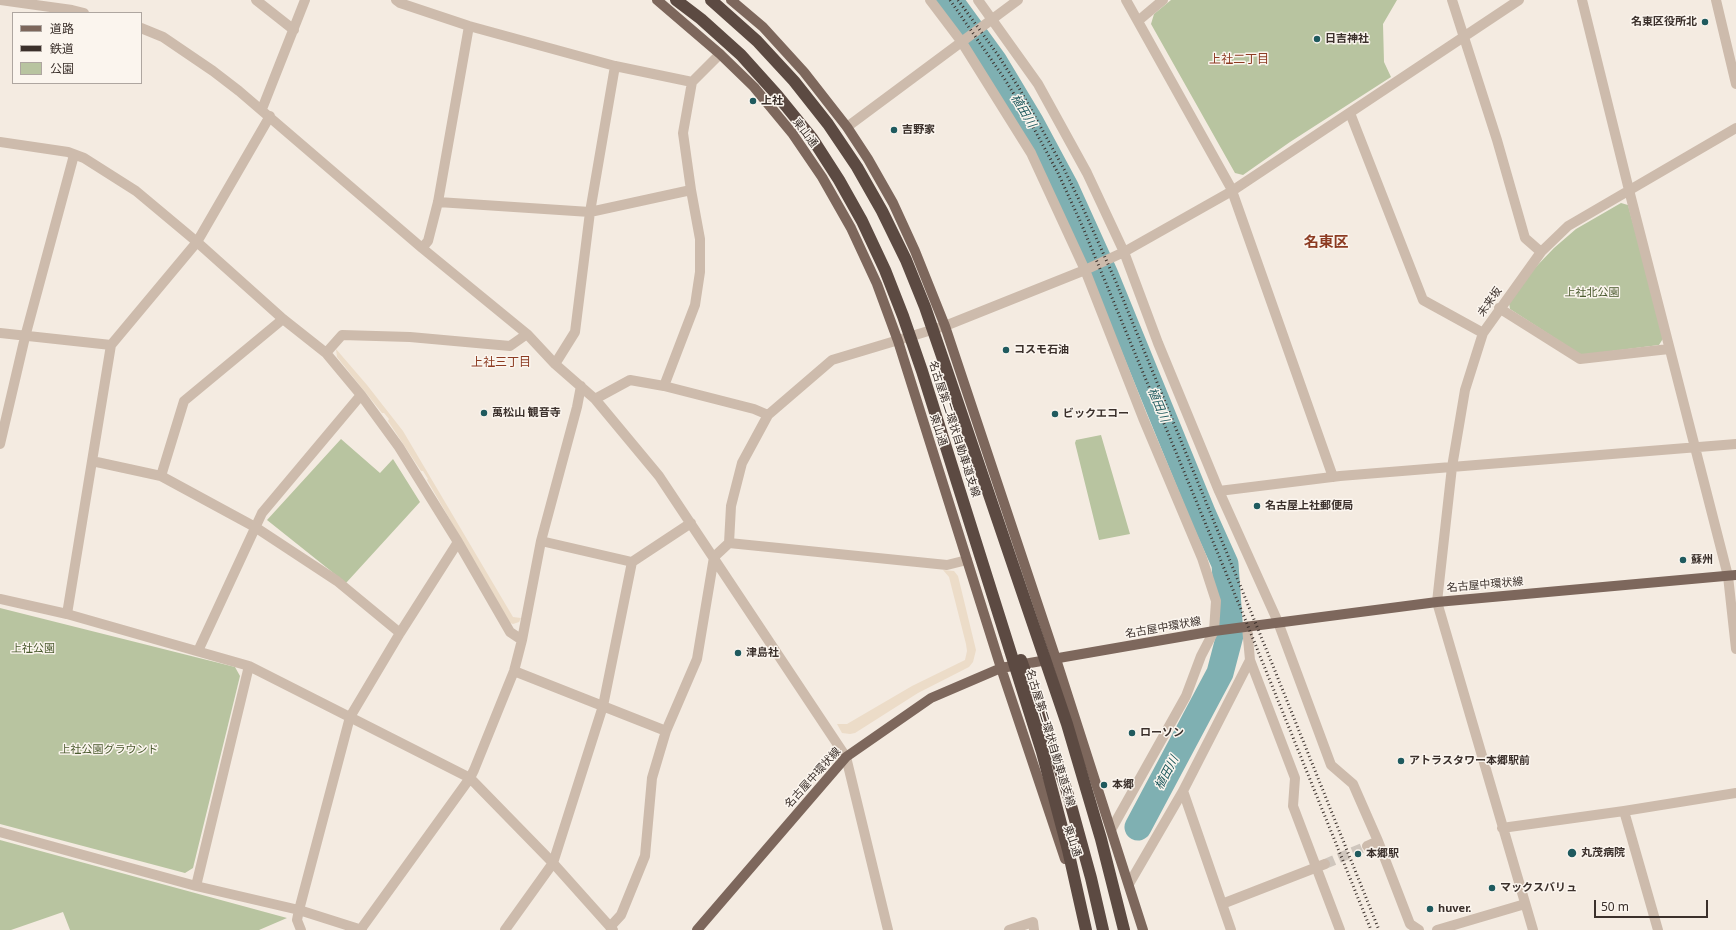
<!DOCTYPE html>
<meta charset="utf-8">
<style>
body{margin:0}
#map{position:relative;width:1736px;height:930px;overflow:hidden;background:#f4ebe1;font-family:"Noto Sans","Noto Sans JP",sans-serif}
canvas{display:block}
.legend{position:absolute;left:12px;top:12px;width:130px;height:72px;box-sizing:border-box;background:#fbf5ee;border:1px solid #aea6a0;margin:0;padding:5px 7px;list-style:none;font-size:12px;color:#3b302b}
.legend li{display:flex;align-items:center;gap:8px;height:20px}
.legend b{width:20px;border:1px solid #aea6a0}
.scale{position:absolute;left:1594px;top:900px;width:114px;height:18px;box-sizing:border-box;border:2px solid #3b302b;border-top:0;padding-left:5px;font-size:12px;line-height:14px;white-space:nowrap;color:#3b302b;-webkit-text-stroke:3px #fbf5ee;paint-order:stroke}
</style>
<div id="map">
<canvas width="1736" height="930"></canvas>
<ul class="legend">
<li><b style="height:5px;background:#7d675c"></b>道路</li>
<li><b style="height:5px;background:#3b302b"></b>鉄道</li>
<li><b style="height:11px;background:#b8c4a0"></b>公園</li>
</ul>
<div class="scale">50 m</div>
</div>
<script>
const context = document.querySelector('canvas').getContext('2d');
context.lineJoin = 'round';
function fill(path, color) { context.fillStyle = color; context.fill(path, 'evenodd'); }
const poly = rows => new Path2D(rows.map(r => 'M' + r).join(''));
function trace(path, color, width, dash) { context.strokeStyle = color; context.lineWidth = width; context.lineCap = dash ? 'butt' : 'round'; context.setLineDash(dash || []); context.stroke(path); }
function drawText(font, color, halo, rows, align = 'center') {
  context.font = font + ' "Noto Sans","Noto Sans JP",sans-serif'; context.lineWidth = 3; context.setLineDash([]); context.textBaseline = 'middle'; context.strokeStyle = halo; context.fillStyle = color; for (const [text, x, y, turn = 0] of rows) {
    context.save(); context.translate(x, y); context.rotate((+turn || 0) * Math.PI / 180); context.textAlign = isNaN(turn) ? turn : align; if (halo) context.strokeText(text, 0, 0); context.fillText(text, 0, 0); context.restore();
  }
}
fill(poly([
 [1171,0,1397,0,1383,24,1384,62,1391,77,1290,142,1243,175,1235,173,1151,24,1154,14],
 [1621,203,1628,205,1664,337,1659,345,1581,355,1510,309,1509,303,1532,271,1554,248,1576,229],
 [1101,435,1130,534,1099,540,1075,443,1076,440],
 [341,439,380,473,393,459,420,502,346,583,267,520],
 [0,608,235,667,240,676,193,868,185,873,0,824],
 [0,840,287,918,259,930,70,930,63,912,11,930,0,930]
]), '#b8c4a0');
fill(poly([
 [336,349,367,385,403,431,513,617,521,618,519,622,513,624,510,623,427,480,428,479,423,471,421,471,388,421,389,419,384,413,382,413,337,357],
 [943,570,954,571,958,576,976,650,973,662,969,667,918,693,855,733,850,734,842,733,837,724,847,724,912,686,965,660,967,651,966,644,949,577]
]), '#ecdcc8');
trace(poly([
 [949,0,994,62,1030,122,1066,189,1105,275,1203,515,1225,564,1230,635,1220,673,1138,827]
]), '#7fb0b2', 27);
trace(poly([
 [1325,864,1367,846]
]), '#cfc6bd', 10, [10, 5]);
trace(poly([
 [0,0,72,10,84,13],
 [256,0,294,30],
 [396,0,400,3,469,26,615,66,692,82],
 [930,0,961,41,1031,153,1085,270,1143,418,1202,558,1216,601,1214,631,1201,656,1186,696,1111,830],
 [978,0,1038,84,1087,173,1124,252,1158,343,1219,491,1278,622,1331,765,1353,784,1378,841,1410,924,1419,930],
 [1126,0,1231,188,1333,477],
 [1452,0,1497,140,1525,238,1541,252],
 [1582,0,1629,190,1728,576,1736,649],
 [1716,0,1736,84],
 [1138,21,1163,0],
 [141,28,163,37,213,71,239,91,422,248,527,334,555,364,595,399,659,476,846,757,888,930],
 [262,109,305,0],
 [1350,113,1423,300,1483,333],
 [847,127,1018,0],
 [0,142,68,152,84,158,136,191,197,242,283,319,326,353,361,395,399,447,458,542,510,632,522,640],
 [438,202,590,212,691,190],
 [422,248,428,241,438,202,469,26],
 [1499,308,1580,359,1669,349],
 [0,333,111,345],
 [326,353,342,335,410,337,510,346,527,334],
 [555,364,575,332,590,212,615,66],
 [664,386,695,305,700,272,700,239,691,190,683,133,692,82,720,54],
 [595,399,630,380,664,386,754,409,768,415],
 [0,444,25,337,74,155],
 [92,461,161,476,255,527,337,581,400,633],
 [161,476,184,401,283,319],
 [1219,491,1340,476,1736,444],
 [541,541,632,562,691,523],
 [729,543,947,565,967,560],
 [0,599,67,614,249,666,470,778,553,863,613,930],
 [67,614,111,345,197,242,270,116],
 [1247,627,1250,660,1295,778,1293,806,1340,930],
 [198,651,262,513,361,395],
 [514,671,666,731],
 [1183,791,1231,930],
 [1624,811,1658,930],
 [1502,828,1624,811,1736,793],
 [0,832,196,886,299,910,362,930],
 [1367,846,1378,841],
 [1129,884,1183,791,1250,660],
 [196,886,249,666],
 [1222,904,1325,864],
 [610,927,621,915,645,856,652,778,666,731,697,659,714,557,729,543,731,506,742,463,768,415,832,360,945,326,1085,270,1124,252,1232,191,1519,0],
 [361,929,470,778,474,770,514,671,522,640,541,541,577,407,581,386],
 [301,930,297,920,299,910,350,717,400,633,458,542],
 [505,930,553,863,603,706,632,562],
 [1009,930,1033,922,1034,930],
 [1437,930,1525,904],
 [1533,930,1437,602,1452,467,1465,390,1483,333,1541,252,1568,226,1736,128]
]), '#cdbbac', 10);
trace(poly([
 [657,0,720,54,754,87,792,133,822,177,851,228,877,284,898,341,1001,668,1065,859],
 [731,0,763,27,804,72,847,127,868,159,893,203,915,251,945,326,1056,659,1143,930],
 [697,930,846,757,931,698,1001,668,1214,631,1437,602,1736,575]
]), '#7d675c', 10);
trace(poly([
 [676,0,701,19,741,55,777,95,812,138,839,180,862,221,885,270,903,316,922,371,1042,752,1068,850,1086,930],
 [711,0,757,41,794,81,828,124,857,167,882,211,906,260,925,307,945,365,1067,724,1101,839,1124,930],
 [1021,660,1053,749,1069,798,1091,878,1103,930]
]), '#5c4a42', 12);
trace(poly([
 [950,0,1004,78,1025,112,1058,173,1081,223,1243,614,1371,930],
 [958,0,998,55,1019,88,1065,171,1083,208,1116,282,1271,661,1379,930]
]), '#3b302b', 3, [1, 3]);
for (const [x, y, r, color] of [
 [1705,22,4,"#1f5a5e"],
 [1317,39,4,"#1f5a5e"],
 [753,101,4,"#1f5a5e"],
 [894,130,4,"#1f5a5e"],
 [1006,350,4,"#1f5a5e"],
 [484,413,4,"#1f5a5e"],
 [1055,414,4,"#1f5a5e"],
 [1257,506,4,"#1f5a5e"],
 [1683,560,4,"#1f5a5e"],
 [738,653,4,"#1f5a5e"],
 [1132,733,4,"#1f5a5e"],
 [1401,761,4,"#1f5a5e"],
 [1104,785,4,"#1f5a5e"],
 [1572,853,5,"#1f5a5e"],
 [1358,854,4,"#1f5a5e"],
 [1492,888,4,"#1f5a5e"],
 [1430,909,4,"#1f5a5e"]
]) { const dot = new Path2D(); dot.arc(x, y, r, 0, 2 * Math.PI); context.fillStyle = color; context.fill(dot); trace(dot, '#fbf5ee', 1.5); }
drawText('bold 11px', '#3b302b', '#fbf5ee', [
 ["名東区役所北",1697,22,"right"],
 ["日吉神社",1325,39],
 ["上社",761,101],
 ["吉野家",902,130],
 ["コスモ石油",1014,350],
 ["萬松山 観音寺",492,413],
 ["ビックエコー",1063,414],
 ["名古屋上社郵便局",1265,506],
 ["蘇州",1691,560],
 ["津島社",746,653],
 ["ローソン",1140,733],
 ["アトラスタワー本郷駅前",1409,761],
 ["本郷",1112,785],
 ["丸茂病院",1581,853],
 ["本郷駅",1366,854],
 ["マックスバリュ",1500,888],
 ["huver.",1438,909]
], 'left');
drawText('11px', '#3b302b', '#fbf5ee', [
 ["東山通",805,133,53],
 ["未来坂",1490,302,-55],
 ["名古屋第二環状自動車道支線",954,429,72],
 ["東山通",938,430,72],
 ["名古屋中環状線",1485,585,-5],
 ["名古屋中環状線",1163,628,-10],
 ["名古屋第二環状自動車道支線",1050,738,73],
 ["名古屋中環状線",813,778,-48],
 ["東山通",1072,841,71]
]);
drawText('11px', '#4a5a2e', '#fbf5ee', [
 ["上社北公園",1592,293],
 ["上社公園",33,649],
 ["上社公園グラウンド",109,750]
]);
drawText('12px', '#8c3b22', '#fbf5ee', [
 ["上社二丁目",1239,60],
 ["上社三丁目",501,363]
]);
drawText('italic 12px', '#1f5a5e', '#fbf5ee', [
 ["植田川",1023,111,59],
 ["植田川",1158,405,67],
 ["植田川",1167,773,-62]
]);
drawText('bold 15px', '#8c3b22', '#fbf5ee', [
 ["名東区",1326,243]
]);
</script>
